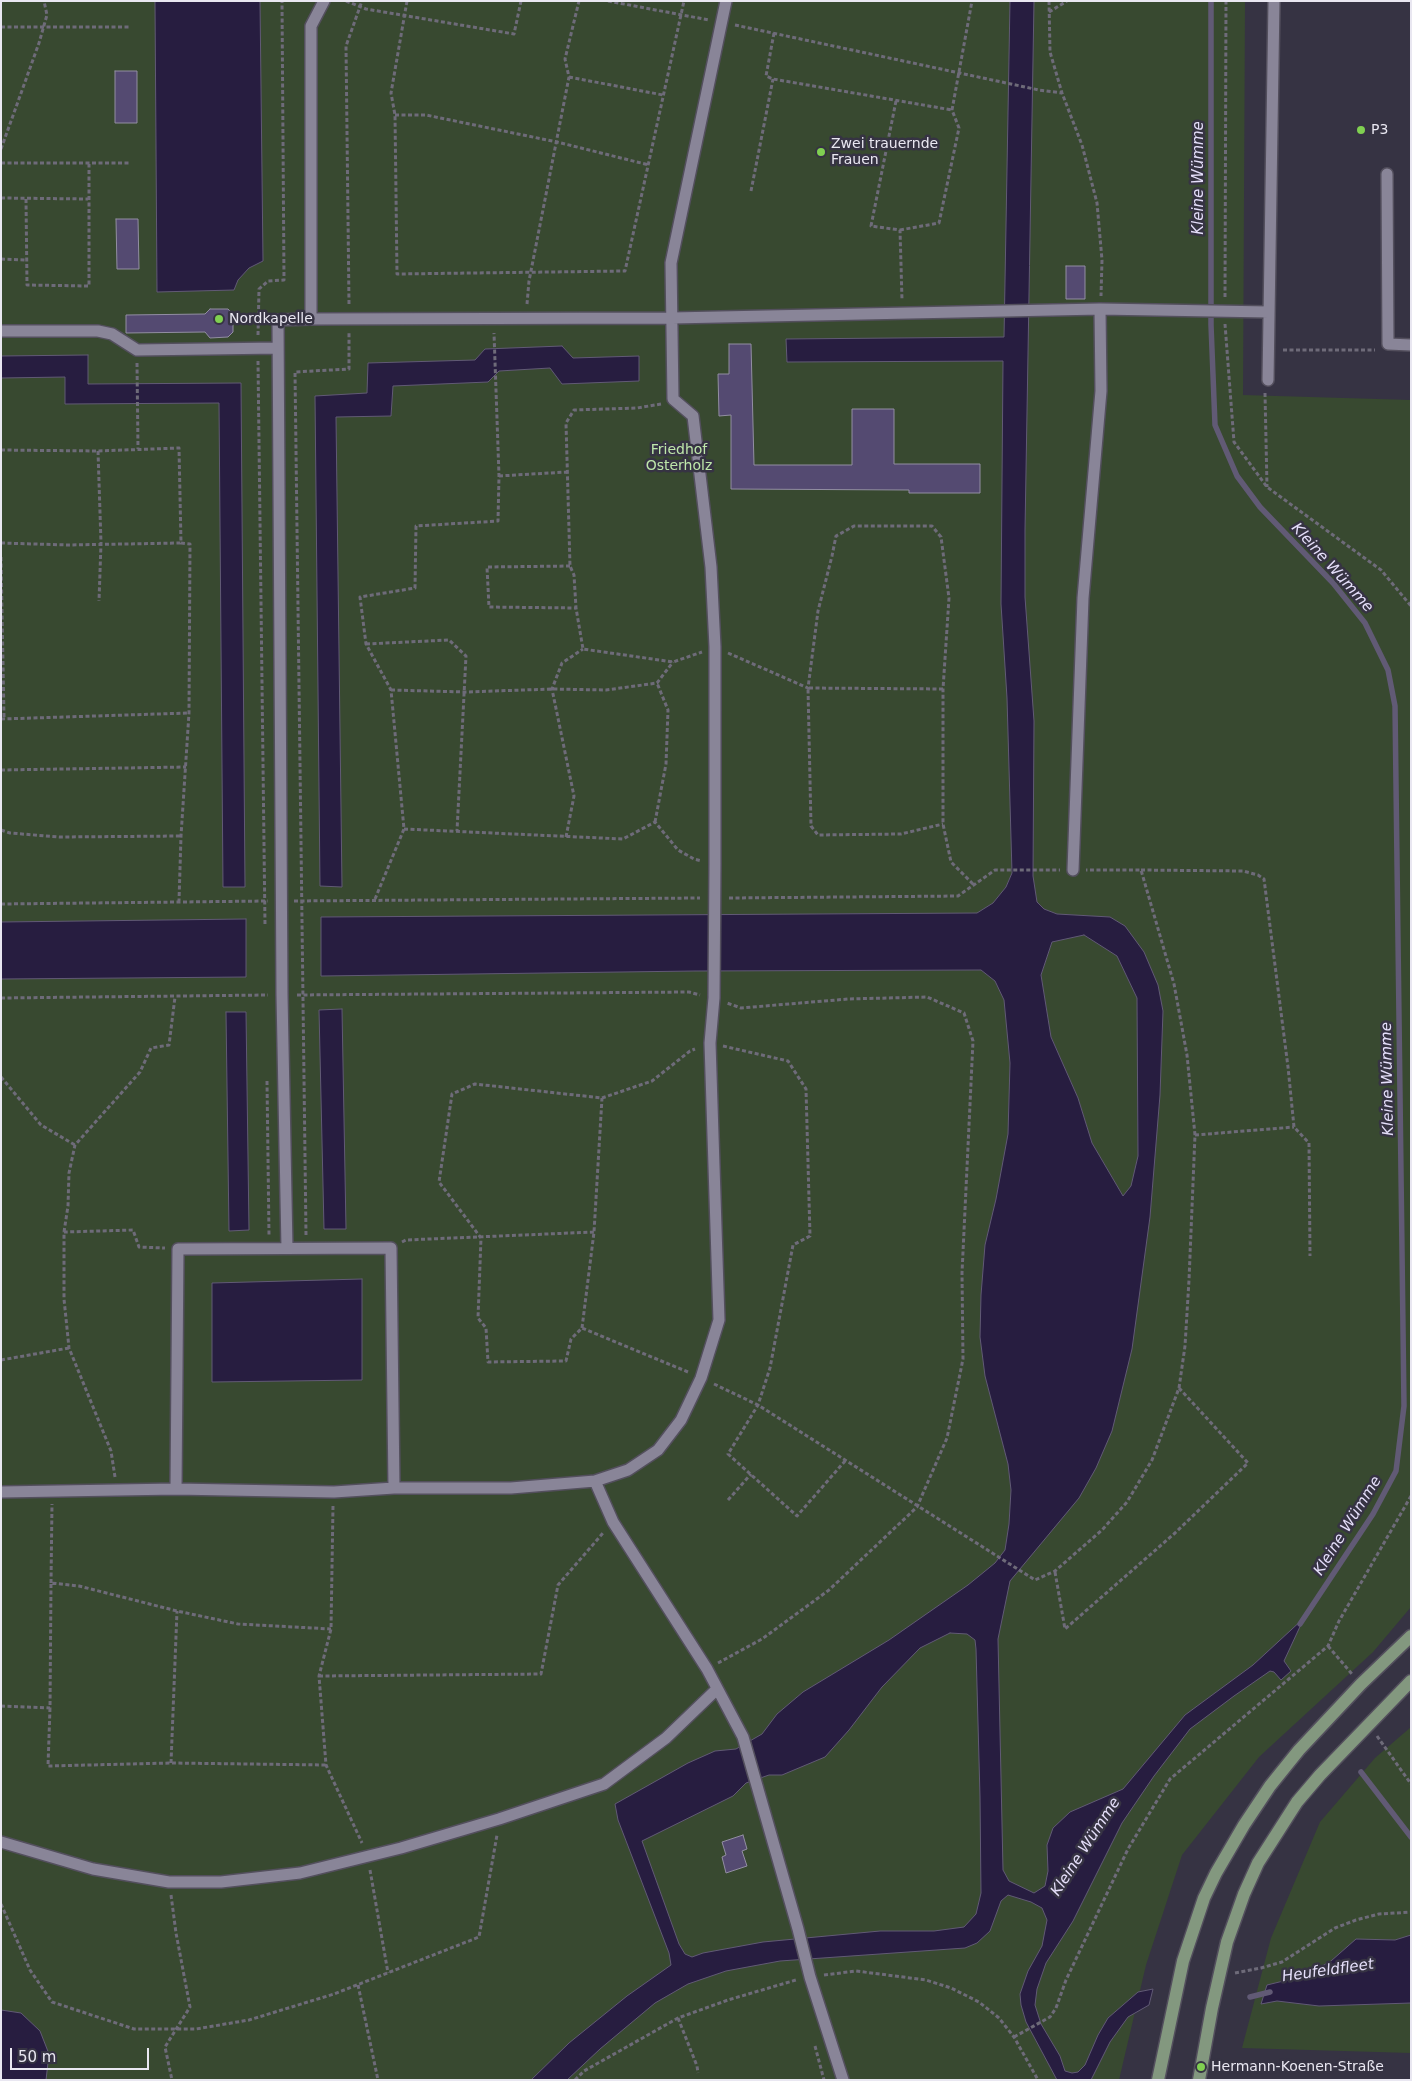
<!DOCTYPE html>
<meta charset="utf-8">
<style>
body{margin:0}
#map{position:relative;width:1412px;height:2081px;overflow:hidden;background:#363343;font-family:"DejaVu Sans",sans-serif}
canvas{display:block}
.frame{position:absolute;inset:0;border:2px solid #e9e7f1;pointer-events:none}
.scale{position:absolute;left:10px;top:2048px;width:139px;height:22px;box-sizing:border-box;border:2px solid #e9e7f1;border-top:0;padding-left:6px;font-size:15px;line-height:18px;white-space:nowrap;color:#e9e7f1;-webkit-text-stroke:4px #363343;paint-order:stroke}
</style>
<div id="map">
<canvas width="1412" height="2081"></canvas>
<div class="frame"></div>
<div class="scale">50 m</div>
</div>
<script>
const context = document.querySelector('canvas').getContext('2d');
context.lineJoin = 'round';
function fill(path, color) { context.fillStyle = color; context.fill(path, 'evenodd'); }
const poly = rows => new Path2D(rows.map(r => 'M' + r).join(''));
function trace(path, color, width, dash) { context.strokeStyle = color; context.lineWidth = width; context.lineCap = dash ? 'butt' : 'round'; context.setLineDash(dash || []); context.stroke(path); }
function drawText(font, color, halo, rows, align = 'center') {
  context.font = font + ' "DejaVu Sans",sans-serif'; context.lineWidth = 5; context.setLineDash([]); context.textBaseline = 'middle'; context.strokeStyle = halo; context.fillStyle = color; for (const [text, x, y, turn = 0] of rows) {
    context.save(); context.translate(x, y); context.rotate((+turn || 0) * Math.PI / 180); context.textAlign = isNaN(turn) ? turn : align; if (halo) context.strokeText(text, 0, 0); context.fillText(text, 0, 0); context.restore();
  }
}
fill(poly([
 [1,1,155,1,157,291,238,280,249,268,263,261,260,1,1245,1,1243,395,1411,400,1411,1607,1373,1652,1259,1757,1182,1855,1146,1965,1119,2080,1,2080,1,979,246,977,246,919,1,922],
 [1012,873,1044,909,1057,914,1110,917,1163,1011,1160,1095,1150,1217,1005,1550,1009,1524,1011,1491,1008,1464,993,1406,980,1337,981,1295,985,1245,996,1199,1008,1134,1010,1063,1004,1000,995,981,981,970,695,971,321,976,321,917,977,913,993,903,1006,887],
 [1084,935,1117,956,1137,998,1138,1156,1131,1186,1123,1196,1092,1143,1078,1098,1051,1036,1041,975,1052,942],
 [1411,1727,1411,1935,1395,1940,1356,1939,1331,1961,1304,1976,1267,1985,1262,2004,1277,2001,1319,2006,1411,2003,1411,2053,1242,2048,1271,1938,1320,1822,1375,1758]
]), '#384930');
const water = poly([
 [155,1,260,1,263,261,249,268,238,280,234,290,157,292,155,1],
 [1010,1,1034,1,1025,530,1025,597,1034,721,1033,876,1037,902,1044,909,1057,914,1110,917,1125,926,1144,952,1158,985,1163,1011,1160,1095,1150,1217,1132,1349,1112,1431,1096,1468,1079,1498,1010,1581,998,1639,1003,1870,1009,1881,1034,1893,1045,1886,1048,1871,1047,1845,1053,1828,1070,1812,1123,1789,1185,1715,1253,1665,1304,1618,1284,1661,1291,1671,1281,1680,1274,1672,1270,1671,1234,1696,1190,1729,1154,1776,1122,1823,1073,1921,1046,1963,1037,1989,1035,2005,1041,2024,1060,2056,1065,2071,1072,2073,1078,2072,1085,2065,1098,2035,1108,2018,1138,1992,1153,1989,1149,2005,1128,2017,1110,2042,1091,2080,1057,2080,1026,2022,1021,2005,1020,1994,1028,1971,1042,1946,1047,1920,1042,1908,1031,1902,1008,1895,1001,1901,990,1931,977,1943,965,1948,780,1961,726,1971,688,1984,655,2003,600,2049,567,2080,531,2080,569,2043,627,1996,671,1965,669,1953,618,1820,615,1804,688,1763,715,1751,736,1749,762,1734,777,1714,803,1692,889,1640,968,1585,995,1563,1005,1550,1009,1524,1011,1490,1008,1464,985,1376,980,1337,981,1295,985,1245,996,1199,1008,1134,1010,1063,1004,1000,995,981,981,970,695,971,321,976,321,917,977,913,993,903,1006,887,1012,873,1007,698,1001,604,1003,361,787,362,786,339,1004,337,1010,1],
 [1084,935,1117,956,1137,998,1138,1156,1131,1186,1123,1196,1092,1143,1078,1098,1051,1037,1041,975,1052,942,1084,935],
 [950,1633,967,1634,975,1640,976,1649,980,1797,981,1893,976,1914,964,1927,934,1931,880,1931,763,1942,703,1953,692,1957,685,1954,679,1944,642,1841,733,1796,746,1783,769,1775,782,1775,825,1757,849,1730,882,1687,920,1648,950,1633],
 [562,346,573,358,639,356,639,381,562,384,550,368,499,371,488,382,393,386,391,416,336,417,342,887,320,886,315,396,367,393,368,363,475,360,485,349,562,346],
 [88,355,88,384,241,383,245,887,223,887,219,403,65,404,65,377,1,378,1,356,88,355],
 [246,919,246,977,1,979,1,922,246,919],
 [342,1009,346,1229,324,1229,319,1010,342,1009],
 [226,1012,246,1012,249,1230,229,1231,226,1012],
 [362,1279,362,1380,212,1382,212,1283,362,1279],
 [1411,1935,1411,2003,1319,2006,1277,2001,1261,2004,1267,1985,1304,1976,1331,1961,1356,1939,1395,1940,1411,1935],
 [1,2010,21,2013,40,2031,49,2054,46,2080,1,2080,1,2010]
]);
fill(water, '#271d40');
trace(water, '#615a75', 1);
trace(poly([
 [1211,1,1211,325,1215,425,1237,476,1260,507,1333,583,1365,623,1388,670,1395,706,1404,1406,1396,1471,1373,1514,1300,1624],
 [1361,1772,1411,1837],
 [1250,1997,1270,1992]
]), '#615a75', 5.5);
const building = poly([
 [115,71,137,71,137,123,115,123,115,71],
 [116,219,138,219,139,269,117,269,116,219],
 [1066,266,1085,266,1085,299,1066,299,1066,266],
 [210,309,228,309,233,314,233,332,228,337,210,338,205,332,126,333,126,315,205,314,210,309],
 [729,344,751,344,754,465,852,465,852,409,894,409,894,464,980,464,980,493,909,493,909,490,731,489,731,415,719,416,718,374,729,374,729,344],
 [743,1835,747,1849,742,1851,747,1866,726,1873,722,1857,726,1855,722,1842,743,1835]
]);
fill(building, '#544a71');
trace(building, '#928ea2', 1);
const lane = poly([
 [1387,174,1388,344,1411,345],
 [311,319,672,318,1100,309,1269,312],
 [1,331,98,331,112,334,137,350,278,348],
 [1268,380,1274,1],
 [1073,870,1083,598,1101,391,1100,309],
 [287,1248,282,995,278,320,311,319,311,26,324,1],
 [595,1481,613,1522,707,1669,743,1737,798,1929,810,1977,843,2080],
 [394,1488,511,1488,595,1481,628,1470,658,1450,681,1420,701,1378,719,1320,710,1043,714,998,715,863,715,647,711,567,693,416,673,399,671,263,726,1],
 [1,1492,176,1489,334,1492,394,1488,391,1248,178,1249,176,1489],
 [1,1842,93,1869,169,1882,221,1882,300,1873,401,1848,499,1819,604,1784,666,1738,717,1689]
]);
const secondary = poly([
 [1158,2080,1183,1961,1204,1898,1216,1873,1244,1825,1270,1786,1299,1750,1361,1684,1411,1636],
 [1199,2080,1212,2008,1227,1942,1244,1894,1258,1863,1297,1802,1320,1775,1411,1681]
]);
trace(lane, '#534f5d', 14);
trace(secondary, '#534f5d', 15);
trace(poly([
 [346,1,366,9,514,34,521,1],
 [407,1,391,93,395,115,397,274,625,271,684,1],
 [608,1,709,20],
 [1049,1,1050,52,1062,93,1082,145,1097,203,1102,260,1101,296],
 [1049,12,1067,1],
 [735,25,1039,90,1062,93],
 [1,27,129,27],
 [774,33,766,76,773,79,952,110],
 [569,77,663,95],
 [896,101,871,226,900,230,902,300],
 [395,115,426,115,557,142,649,165],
 [1,149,39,43,47,15,44,1],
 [1,163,129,163],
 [751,191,773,79],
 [1,198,88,199],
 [26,199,27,285,89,286,89,164],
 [900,230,939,223,959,128,952,110,972,1],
 [1,259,26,260],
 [1225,297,1226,1],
 [349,304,346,46,362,1],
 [527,304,529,281,569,77,565,59,579,1],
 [1225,324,1234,442,1267,487,1381,570,1411,606],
 [258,335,259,289,268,281,284,280,282,1],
 [1283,350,1375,350],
 [258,361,265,925],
 [137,363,138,449],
 [1265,393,1267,487],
 [661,404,637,408,574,410,566,423,570,566,574,575,576,608,583,649,673,662,702,652],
 [1,450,98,451,179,448,181,543,190,544,189,713,181,836,179,901],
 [98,451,101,543,99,601],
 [499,476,567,472],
 [1,543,68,545,181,543],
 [1,557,4,718],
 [570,566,487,567,489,607,576,608],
 [366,644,449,640,466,656,457,831],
 [728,653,808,688,818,611,832,556,836,536,854,526,932,526,941,537,949,598,943,689,943,824,951,862,973,884],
 [943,689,808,688,811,826,818,835,901,834,943,824],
 [391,690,466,692,552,689,606,690,657,683,673,662],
 [1,719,189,713],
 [1,770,186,767],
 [655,822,666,764,668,710,657,683],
 [404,829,623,839,655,822,678,850,694,859,702,861],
 [1,830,10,833,59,837,181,836],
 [566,837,574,796,552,689,562,663,583,649],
 [1141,870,1243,871,1258,875,1264,879,1288,1067,1294,1127,1309,1143,1310,1256],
 [729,898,958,896,995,870,1060,870],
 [375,899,404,829,391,690,366,644,360,597,415,588,416,526,498,521,499,476,494,333],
 [294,901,700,898],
 [1,904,268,901],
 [297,995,689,992,700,995],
 [1,998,268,995],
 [723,1046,788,1061,806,1089,810,1236,793,1245,770,1368,758,1405,728,1454,797,1516,845,1461],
 [1,1077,41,1125,75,1145],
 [267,1081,269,1235],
 [1195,1135,1294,1127],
 [64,1232,68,1206,69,1173,75,1145,140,1072,151,1048,169,1045,175,997],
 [306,1235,295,372,349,369,349,333],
 [402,1242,406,1240,594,1232],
 [582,1328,594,1232,602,1098],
 [1,1360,69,1348],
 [688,1372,582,1328,571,1339,566,1361,488,1362,486,1328,478,1318,481,1238,439,1182,452,1094,475,1084,602,1098,652,1081,690,1051,695,1049],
 [714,1384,758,1405,1035,1580,1055,1571,1102,1530,1127,1502,1152,1460,1179,1388,1185,1346,1189,1280,1195,1135,1187,1055,1174,984,1141,870,1086,870],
 [115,1477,111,1451,69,1348,64,1299,64,1232,133,1230,139,1247,165,1248],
 [728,1500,751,1474],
 [333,1506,331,1629,319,1676,326,1765,362,1843],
 [1055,1572,1065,1629,1175,1533,1248,1463,1179,1388],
 [51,1583,52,1504],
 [1328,1646,1352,1674],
 [718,1663,762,1639,829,1590,917,1507,947,1438,963,1359,962,1273,973,1041,964,1013,927,997,848,999,741,1008,727,1003],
 [319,1676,541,1674,558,1585,603,1533],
 [1,1706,50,1708,51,1583,79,1586,177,1611,238,1624,331,1629],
 [50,1708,48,1766,171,1763,326,1765],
 [1377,1736,1411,1784],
 [171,1763,177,1611],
 [370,1870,388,1973],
 [171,1895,176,1933,190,2007,165,2047,172,2080],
 [1,1904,30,1970,52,2002,134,2029,196,2029,249,2020,334,1994,479,1937,497,1835],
 [1235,1973,1261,1968,1282,1962,1335,1928,1356,1920,1379,1914,1411,1912],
 [824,1975,856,1971,926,1980,951,1988,979,2002,999,2018,1014,2037,1038,2080],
 [358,1985,378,2080],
 [678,2018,697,2066,698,2073],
 [1014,2037,1050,2017,1056,2008,1066,1980,1128,1849,1170,1779,1328,1646,1339,1621,1411,1496],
 [815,2046,824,2080],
 [575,2080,584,2071,678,2018,728,2000,796,1980]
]), '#6e6b79', 3, [4, 2.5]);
trace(lane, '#898598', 11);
trace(secondary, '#83987f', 12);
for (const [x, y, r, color] of [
 [1361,130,5,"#80d051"],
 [821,152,5,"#80d051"],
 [219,319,5,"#80d051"],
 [1201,2067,5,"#80d051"]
]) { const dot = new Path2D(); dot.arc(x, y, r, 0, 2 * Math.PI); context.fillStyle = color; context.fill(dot); trace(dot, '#363343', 2); }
drawText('14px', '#e9e7f1', '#363343', [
 ["P3",1371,130],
 ["Zwei trauernde",831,144],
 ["Frauen",831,160],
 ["Nordkapelle",229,319],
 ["Hermann-Koenen-Straße",1211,2067]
], 'left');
drawText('14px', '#bee7aa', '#363343', [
 ["Friedhof",679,450],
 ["Osterholz",679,466]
]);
drawText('italic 15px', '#e5dffa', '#363343', [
 ["Kleine Wümme",1199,178,-90],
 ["Kleine Wümme",1332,568,48],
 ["Kleine Wümme",1388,1079,-91],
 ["Kleine Wümme",1348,1526,-58],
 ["Kleine Wümme",1086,1847,-57],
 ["Heufeldfleet",1328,1971,-8]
]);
</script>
